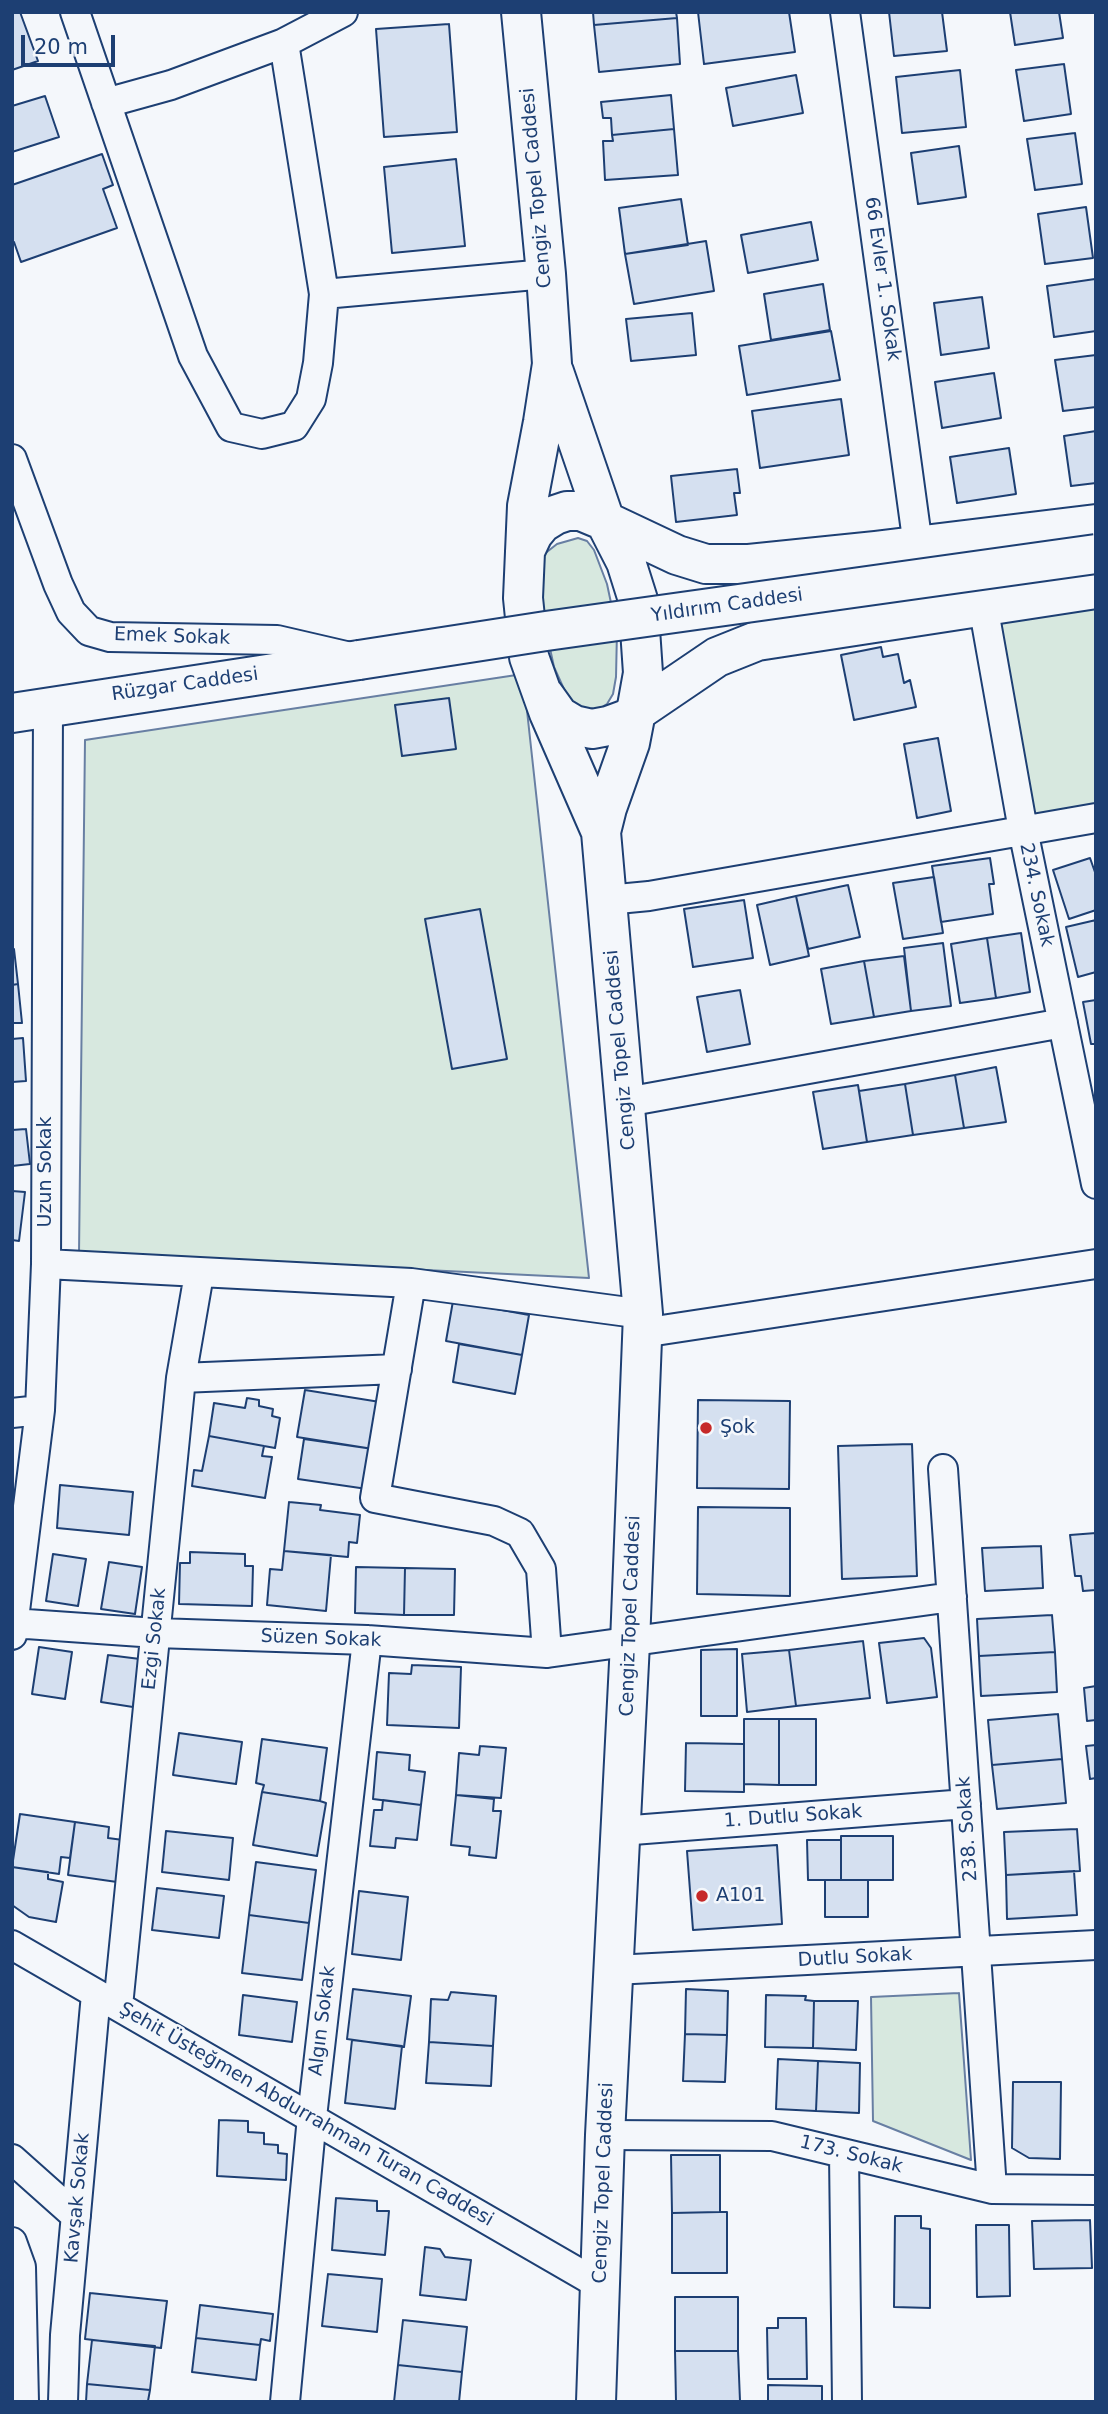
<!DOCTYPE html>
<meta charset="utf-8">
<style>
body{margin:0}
#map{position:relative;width:1108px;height:2414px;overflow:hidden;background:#f4f7fb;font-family:"DejaVu Sans",sans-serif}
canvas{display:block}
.frame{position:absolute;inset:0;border:14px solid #1d3f73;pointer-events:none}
.scale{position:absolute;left:21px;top:35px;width:94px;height:32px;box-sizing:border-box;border:4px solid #1d3f73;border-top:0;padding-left:9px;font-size:21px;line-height:24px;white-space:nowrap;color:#1d3f73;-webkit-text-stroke:5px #f4f7fb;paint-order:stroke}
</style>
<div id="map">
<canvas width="1108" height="2414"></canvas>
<div class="frame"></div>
<div class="scale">20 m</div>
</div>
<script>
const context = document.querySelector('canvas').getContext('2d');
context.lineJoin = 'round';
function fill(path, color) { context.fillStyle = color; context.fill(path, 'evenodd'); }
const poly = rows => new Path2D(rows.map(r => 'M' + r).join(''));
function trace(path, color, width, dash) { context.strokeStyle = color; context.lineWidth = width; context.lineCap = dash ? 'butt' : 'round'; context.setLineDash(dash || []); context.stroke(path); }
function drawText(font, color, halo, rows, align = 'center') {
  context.font = font + ' "DejaVu Sans",sans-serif'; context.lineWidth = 5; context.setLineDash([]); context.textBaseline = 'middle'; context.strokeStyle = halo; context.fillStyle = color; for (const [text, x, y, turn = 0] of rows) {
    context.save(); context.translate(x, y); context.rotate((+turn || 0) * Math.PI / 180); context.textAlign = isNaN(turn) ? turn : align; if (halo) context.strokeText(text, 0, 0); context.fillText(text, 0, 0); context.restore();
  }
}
const green = poly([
 [578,538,587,541,594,550,607,584,617,631,616,677,613,694,607,704,597,710,579,710,568,698,554,667,544,621,539,576,543,555,557,544,578,538],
 [1096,596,1096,807,1029,818,995,613,1096,596],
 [523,674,589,1278,79,1253,85,740,523,674],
 [959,1993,971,2160,873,2121,871,1997,959,1993]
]);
fill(green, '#d7e8df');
trace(green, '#687fa3', 2);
const building = poly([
 [12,12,20,12,38,61,12,70,12,12],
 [593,12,676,12,677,18,594,25,593,12],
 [698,12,789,12,795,52,704,64,698,12],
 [889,12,942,12,947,51,894,56,889,12],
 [1010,12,1059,12,1063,38,1015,45,1010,12],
 [677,18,680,64,599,72,594,25,677,18],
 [449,24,457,132,384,137,376,29,449,24],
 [1064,64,1071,114,1024,121,1016,70,1064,64],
 [960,70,966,127,902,133,896,77,960,70],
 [796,75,803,113,733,126,726,88,796,75],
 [671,95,674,129,612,135,611,118,603,118,601,102,671,95],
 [45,96,59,137,12,152,12,106,45,96],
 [674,129,678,175,605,180,603,141,613,141,612,135,674,129],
 [1075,133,1082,184,1035,190,1027,139,1075,133],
 [959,146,966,197,918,204,911,153,959,146],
 [102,154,113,185,103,189,117,228,21,262,14,242,12,243,12,185,102,154],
 [456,159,465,246,392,253,384,167,456,159],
 [681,199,688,245,625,254,619,208,681,199],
 [1086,207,1093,258,1045,264,1038,214,1086,207],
 [811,222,818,260,748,273,741,235,811,222],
 [706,241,714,291,634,304,625,254,706,241],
 [1095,279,1096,331,1054,337,1047,286,1095,279],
 [823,284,830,330,771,340,764,294,823,284],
 [982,297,989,348,941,355,934,303,982,297],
 [692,313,696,355,631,361,626,319,692,313],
 [831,331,840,380,747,395,739,346,831,331],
 [1096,355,1096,407,1063,411,1055,360,1096,355],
 [994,373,1001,418,942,428,935,382,994,373],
 [841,399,849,455,760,468,752,411,841,399],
 [1096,431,1096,483,1071,486,1064,436,1096,431],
 [1009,448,1016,494,957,503,950,457,1009,448],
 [737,469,740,493,734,493,737,515,676,522,671,476,737,469],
 [881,647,883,657,898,654,904,683,910,680,916,707,854,720,841,655,881,647],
 [449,698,456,749,402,756,395,705,449,698],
 [938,738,951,811,917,818,904,744,938,738],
 [990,858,994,884,989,884,993,914,941,922,932,866,990,858],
 [1090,858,1096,875,1096,910,1069,919,1053,870,1090,858],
 [934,877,943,933,903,939,893,883,934,877],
 [848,885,860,937,808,949,796,896,848,885],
 [796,896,809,956,770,965,757,905,796,896],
 [744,900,753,958,693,967,684,909,744,900],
 [480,909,507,1059,452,1069,425,919,480,909],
 [1096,920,1096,972,1078,977,1066,927,1096,920],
 [1021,933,1030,992,996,998,987,938,1021,933],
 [987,938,996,998,960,1003,951,944,987,938],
 [943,943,951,1006,911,1011,904,948,943,943],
 [12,949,14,949,18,984,12,985,12,949],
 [904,956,911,1011,874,1017,864,961,904,956],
 [864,961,874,1017,831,1024,821,969,864,961],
 [18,984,22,1023,12,1023,12,985,18,984],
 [740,990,750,1044,707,1052,697,997,740,990],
 [1096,1000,1096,1044,1091,1044,1083,1002,1096,1000],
 [23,1038,26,1081,12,1082,12,1039,23,1038],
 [996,1067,1006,1122,964,1128,955,1075,996,1067],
 [955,1075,964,1128,913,1135,905,1084,955,1075],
 [905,1084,913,1135,867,1142,859,1091,905,1084],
 [858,1085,867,1142,823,1149,813,1092,858,1085],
 [26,1129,30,1164,12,1166,12,1130,26,1129],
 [12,1191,25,1192,19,1241,12,1240,12,1191],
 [453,1301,529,1315,522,1355,446,1341,453,1301],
 [459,1344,522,1355,515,1394,453,1382,459,1344],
 [305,1390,380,1402,373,1449,297,1437,305,1390],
 [247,1398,259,1400,259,1406,273,1409,272,1416,280,1418,275,1448,209,1436,214,1403,245,1408,247,1398],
 [698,1400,790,1401,789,1489,697,1488,698,1400],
 [209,1436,264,1446,262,1456,272,1457,265,1498,192,1486,194,1470,202,1471,209,1436],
 [304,1439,373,1449,367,1489,298,1479,304,1439],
 [912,1444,917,1576,842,1579,838,1446,912,1444],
 [60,1485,133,1492,129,1535,57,1528,60,1485],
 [289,1502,321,1505,320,1510,360,1515,357,1543,349,1542,348,1557,284,1551,289,1502],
 [698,1507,790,1508,790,1596,697,1594,698,1507],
 [1096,1533,1096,1590,1083,1591,1081,1576,1075,1576,1070,1535,1096,1533],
 [1041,1546,1043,1588,985,1591,982,1548,1041,1546],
 [284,1551,331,1555,326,1611,267,1605,270,1569,282,1570,284,1551],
 [190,1552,245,1554,245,1566,253,1566,252,1606,179,1604,180,1563,190,1563,190,1552],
 [53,1554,86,1559,78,1606,46,1601,53,1554],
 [109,1562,142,1567,135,1614,101,1609,109,1562],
 [356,1567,405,1568,404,1615,355,1613,356,1567],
 [405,1568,455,1569,454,1615,404,1615,405,1568],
 [1052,1615,1055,1652,979,1656,977,1619,1052,1615],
 [924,1638,931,1648,937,1697,887,1703,879,1643,924,1638],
 [863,1641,870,1698,796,1706,789,1650,863,1641],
 [39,1647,72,1652,65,1699,32,1694,39,1647],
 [737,1649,737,1716,701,1716,701,1650,737,1649],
 [789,1650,796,1706,747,1712,742,1654,789,1650],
 [1055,1652,1057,1692,981,1696,979,1656,1055,1652],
 [108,1655,140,1659,133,1707,101,1702,108,1655],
 [412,1665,461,1667,459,1728,387,1725,389,1673,411,1674,412,1665],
 [1096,1686,1096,1720,1087,1721,1084,1688,1096,1686],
 [1058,1714,1062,1759,992,1765,988,1720,1058,1714],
 [744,1719,779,1719,779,1785,744,1784,744,1719],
 [779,1719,816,1719,816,1785,779,1785,779,1719],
 [179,1733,242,1742,236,1784,173,1775,179,1733],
 [262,1739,327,1748,320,1801,262,1792,264,1785,256,1783,262,1739],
 [686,1743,744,1744,744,1792,685,1791,686,1743],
 [1096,1745,1096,1778,1090,1779,1086,1746,1096,1745],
 [480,1746,506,1748,501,1798,456,1795,459,1753,479,1755,480,1746],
 [377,1752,410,1755,409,1770,425,1772,421,1805,373,1799,377,1752],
 [1062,1759,1066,1803,997,1809,992,1765,1062,1759],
 [262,1792,320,1801,326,1803,317,1856,253,1845,262,1792],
 [456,1795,494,1799,493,1811,501,1811,496,1858,469,1855,470,1847,451,1845,456,1795],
 [383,1800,421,1805,417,1840,396,1838,395,1848,370,1846,374,1810,382,1810,383,1800],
 [20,1814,75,1822,70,1858,61,1857,59,1874,12,1867,20,1814],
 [75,1822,109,1827,108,1838,123,1840,117,1882,68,1875,75,1822],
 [1077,1829,1080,1871,1006,1875,1004,1832,1077,1829],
 [166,1831,233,1838,229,1880,162,1872,166,1831],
 [841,1836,893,1836,893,1880,841,1880,841,1836],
 [807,1840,841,1840,841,1880,808,1880,807,1840],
 [777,1845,782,1924,693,1930,687,1851,777,1845],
 [256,1862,316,1870,309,1923,249,1915,256,1862],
 [12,1867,48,1872,48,1879,63,1882,56,1922,29,1917,12,1905,12,1867],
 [1074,1871,1077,1915,1007,1919,1006,1875,1074,1871],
 [825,1880,868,1880,868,1917,825,1917,825,1880],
 [157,1888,224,1896,219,1938,152,1930,157,1888],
 [359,1891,408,1897,401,1960,352,1954,359,1891],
 [249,1915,309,1923,302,1980,242,1973,249,1915],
 [353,1989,411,1996,404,2047,347,2039,353,1989],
 [686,1989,728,1991,727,2035,685,2034,686,1989],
 [451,1992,496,1996,493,2046,429,2042,431,1999,448,2000,451,1992],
 [243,1995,297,2002,292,2042,239,2035,243,1995],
 [766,1995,806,1996,805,2000,814,2001,813,2048,765,2047,766,1995],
 [814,2001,858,2001,856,2050,813,2048,814,2001],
 [685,2034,727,2035,725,2082,683,2081,685,2034],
 [352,2040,402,2046,395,2109,345,2103,352,2040],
 [429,2042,493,2046,491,2086,426,2083,429,2042],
 [778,2059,818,2061,816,2111,776,2109,778,2059],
 [818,2061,860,2063,859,2113,816,2111,818,2061],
 [1013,2082,1061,2082,1060,2159,1029,2158,1012,2148,1013,2082],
 [219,2120,248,2121,248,2132,264,2133,264,2144,278,2145,278,2153,287,2154,286,2180,217,2176,219,2120],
 [671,2155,720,2155,720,2212,672,2213,671,2155],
 [336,2198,377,2201,377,2211,389,2211,385,2255,332,2250,336,2198],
 [720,2212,727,2212,727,2273,672,2273,672,2213,720,2212],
 [895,2216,921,2216,921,2228,930,2229,930,2308,894,2307,895,2216],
 [1090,2220,1092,2268,1034,2269,1032,2221,1090,2220],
 [976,2225,1009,2225,1010,2296,977,2297,976,2225],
 [425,2247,440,2249,445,2257,471,2260,466,2300,420,2295,425,2247],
 [328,2274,382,2279,377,2332,322,2326,328,2274],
 [90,2293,167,2301,161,2348,85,2339,90,2293],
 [675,2297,738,2297,738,2351,675,2351,675,2297],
 [200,2305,273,2314,270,2341,261,2339,260,2345,196,2338,200,2305],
 [778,2318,806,2318,807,2379,768,2379,767,2328,778,2328,778,2318],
 [403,2320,467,2327,462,2372,398,2365,403,2320],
 [196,2338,260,2345,256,2380,192,2372,196,2338],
 [92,2340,155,2346,150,2390,87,2384,92,2340],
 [675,2351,738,2351,740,2401,676,2402,675,2351],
 [398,2365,462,2372,459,2402,394,2402,398,2365],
 [87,2384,150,2390,148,2401,154,2402,86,2402,87,2384],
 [768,2385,822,2386,822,2402,768,2402,768,2385]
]);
fill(building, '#d5e0f0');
trace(building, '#1d3f73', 2);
const minor = poly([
 [75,12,193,356,231,427,262,434,294,426,311,399,318,363,324,294,284,43,343,12],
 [845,12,918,546],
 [106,103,171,85,284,43],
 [324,294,546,274],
 [12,459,58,584,71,612,89,631,110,637,277,640,346,656],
 [983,605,1023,830,1096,1184],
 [607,900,649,896,1096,818],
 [626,1102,1063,1023],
 [46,1264,411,1283,643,1314],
 [411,1283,375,1498,494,1521,520,1533,541,1569,547,1653],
 [642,1333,1096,1264],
 [181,1378,397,1369],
 [12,1413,40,1410],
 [943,1469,992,2189],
 [12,1623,156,1633,367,1640,547,1653,952,1597],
 [12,1635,40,1410,46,1264,48,706],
 [620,1831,966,1804],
 [12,1945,600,2285],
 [614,1970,1096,1945],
 [118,2006,181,1378,199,1274],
 [605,2135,772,2136,992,2189,1096,2190],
 [844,2154,847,2402],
 [12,2159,76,2216],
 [12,2242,21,2267,24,2402],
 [63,2402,65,2335,96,1994],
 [285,2402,312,2117,367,1640]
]);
const secondary = poly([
 [521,12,546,274,552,364,543,422,527,506,523,598,529,657,549,713,601,832],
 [554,372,605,521,677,555,706,564,749,564,876,551,1096,524],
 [525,551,533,534,542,523,555,515,567,511,581,511,605,521,626,562,638,600,643,673,636,712,627,719,608,726,592,729,574,725,559,716,544,695],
 [12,713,359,660],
 [596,2402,605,2135,630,1643,643,1314,601,832,607,808,630,743,636,712,717,657,757,641,1096,589]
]);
trace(minor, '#1d3f73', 32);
trace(secondary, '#1d3f73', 42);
trace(minor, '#f4f7fb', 28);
trace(secondary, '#f4f7fb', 38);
const secondaryBridge = poly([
 [359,660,546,631,1096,554]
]);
trace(secondaryBridge, '#1d3f73', 42, []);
trace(secondaryBridge, '#f4f7fb', 38);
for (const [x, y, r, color] of [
 [706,1428,7,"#c62828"],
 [702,1896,7,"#c62828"]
]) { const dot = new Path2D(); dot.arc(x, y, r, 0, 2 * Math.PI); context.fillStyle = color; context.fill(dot); trace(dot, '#f4f7fb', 2.5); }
drawText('19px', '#1d3f73', '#f4f7fb', [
 ["Cengiz Topel Caddesi",537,188,-95],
 ["66 Evler 1. Sokak",882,279,82],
 ["Yıldırım Caddesi",727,606,-8],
 ["Emek Sokak",172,637,2],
 ["Rüzgar Caddesi",185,685,-8],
 ["234. Sokak",1036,895,78],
 ["Cengiz Topel Caddesi",621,1050,-95],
 ["Uzun Sokak",46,1172,-90],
 ["Cengiz Topel Caddesi",631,1616,-88],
 ["Ezgi Sokak",155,1639,-84],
 ["Süzen Sokak",321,1639,2],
 ["1. Dutlu Sokak",793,1817,-4],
 ["238. Sokak",968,1829,-94],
 ["Dutlu Sokak",855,1958,-3],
 ["Algın Sokak",323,2021,-83],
 ["Şehit Üsteğmen Abdurrahman Turan Caddesi",306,2115,30],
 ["173. Sokak",851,2155,14],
 ["Cengiz Topel Caddesi",604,2183,-88],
 ["Kavşak Sokak",78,2198,-85]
]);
drawText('19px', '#1d3f73', '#f4f7fb', [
 ["Şok",720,1428],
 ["A101",716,1896]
], 'left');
</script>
